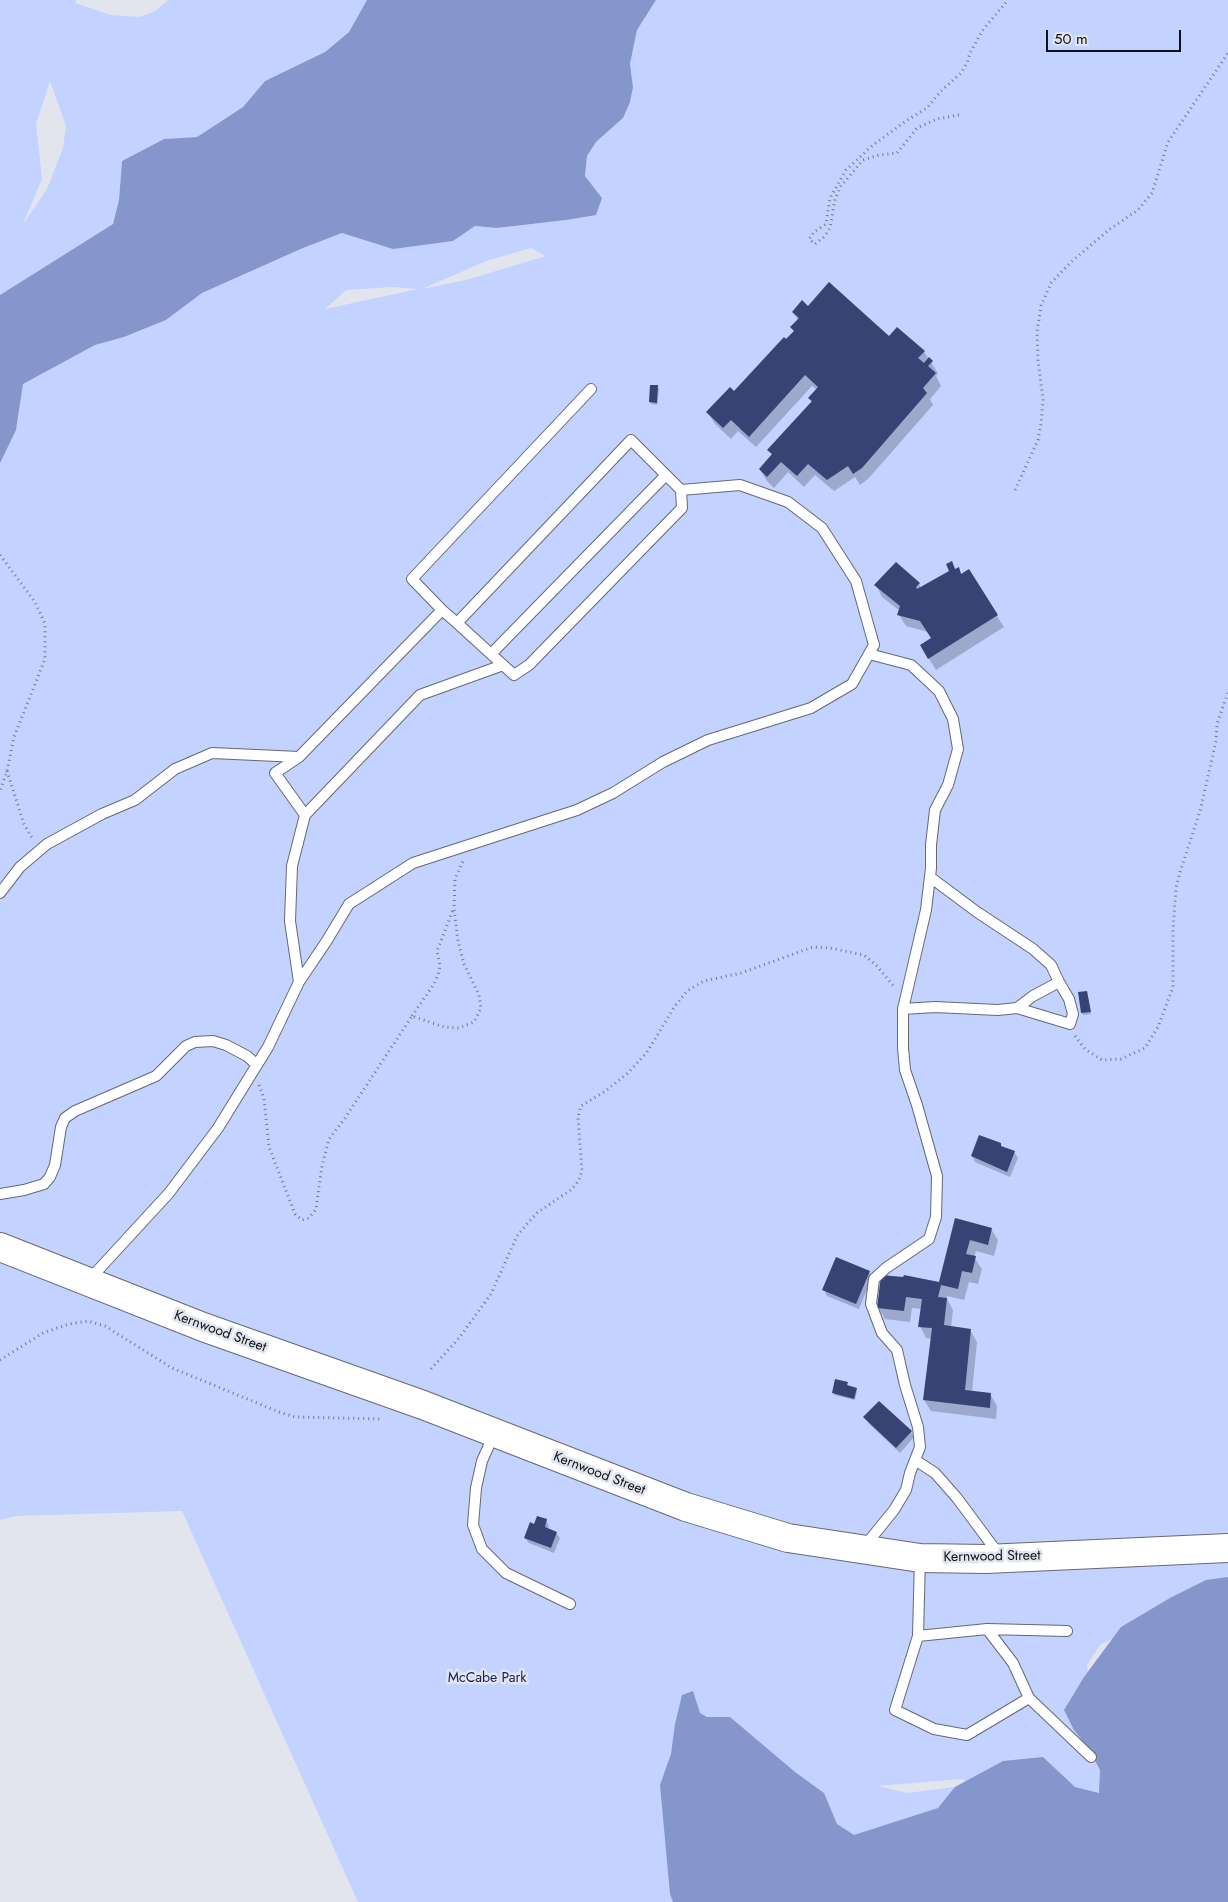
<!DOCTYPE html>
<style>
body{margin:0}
#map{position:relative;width:1228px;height:1902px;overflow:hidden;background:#e2e5ee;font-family:Jost,sans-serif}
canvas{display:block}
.scale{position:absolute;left:1046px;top:30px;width:135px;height:22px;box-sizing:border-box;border:2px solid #111215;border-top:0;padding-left:6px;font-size:15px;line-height:18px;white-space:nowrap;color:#111215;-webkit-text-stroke:4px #e2e5ee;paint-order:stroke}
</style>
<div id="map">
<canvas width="1228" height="1902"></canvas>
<div class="scale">50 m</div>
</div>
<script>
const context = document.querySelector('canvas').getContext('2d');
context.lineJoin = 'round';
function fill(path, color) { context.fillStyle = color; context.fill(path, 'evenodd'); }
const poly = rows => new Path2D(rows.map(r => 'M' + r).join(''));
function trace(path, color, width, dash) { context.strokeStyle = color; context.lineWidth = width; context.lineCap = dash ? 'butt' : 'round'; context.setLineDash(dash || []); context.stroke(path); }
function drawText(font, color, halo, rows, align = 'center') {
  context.font = font + ' Jost,sans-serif'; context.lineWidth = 5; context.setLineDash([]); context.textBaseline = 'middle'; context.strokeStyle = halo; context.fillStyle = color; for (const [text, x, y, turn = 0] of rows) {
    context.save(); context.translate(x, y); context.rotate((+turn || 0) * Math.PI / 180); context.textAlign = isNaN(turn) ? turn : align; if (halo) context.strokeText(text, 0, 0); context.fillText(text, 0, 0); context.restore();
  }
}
fill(poly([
 [0,0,76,0,75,3,111,15,140,17,155,11,168,0,367,0,349,32,325,52,265,81,243,107,197,137,164,139,122,161,119,200,113,224,0,295],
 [50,81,66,126,63,148,47,189,22,226,42,179,36,124],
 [656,0,1228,0,1228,1613,1132,1628,1100,1645,1087,1665,1103,1788,1097,1792,1099,1793,1067,1902,358,1902,182,1511,15,1516,0,1520,0,456,16,430,23,384,95,345,124,337,166,320,202,293,303,248,342,233,362,238,430,243,453,241,475,226,497,228,566,220,602,198,585,176,587,156,596,142,623,118,633,87,630,64,637,30],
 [531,248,546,256,466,280,422,289,486,261],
 [392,287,418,289,325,309,346,290],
 [962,1779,966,1781,955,1787,907,1793,878,1786]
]), '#c4d2ff');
fill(poly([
 [367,0,656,0,637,30,630,64,633,87,630,102,623,118,596,142,587,156,585,176,602,198,596,215,566,220,497,228,475,226,453,241,393,249,342,233,303,248,202,293,166,320,124,337,95,345,23,384,16,430,0,463,0,295,113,224,119,200,122,161,164,139,197,137,243,107,265,81,325,52,349,32],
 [1228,1577,1228,1902,673,1902,670,1894,660,1785,671,1754,675,1724,682,1695,693,1691,700,1713,707,1717,730,1717,795,1772,824,1793,837,1824,854,1835,938,1808,955,1787,1003,1761,1043,1757,1075,1787,1099,1793,1100,1770,1090,1751,1074,1730,1064,1710,1084,1677,1121,1627,1170,1598,1206,1580]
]), '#8496cc');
fill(poly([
 [808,308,924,352,938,373,936,376,941,386,930,399,933,405,868,479,860,485,855,477,834,491,815,475,804,487,788,472,774,488,767,481,760,470,773,456,769,450,812,403,809,398,817,390,812,386,756,447,738,431,731,439,715,424,708,413,735,393,795,332,792,327,798,320,793,312],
 [658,387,659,389,657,405,651,404,650,402],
 [958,569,962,575,968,571,1004,627,936,670,921,646,932,639,928,632,906,626,899,615,900,611,882,597,876,585,919,584,921,588],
 [1087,992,1091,1014,1083,1015,1082,1013],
 [1001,1144,1002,1148,1014,1152,1018,1158,1010,1177,975,1162,972,1156],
 [956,1220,991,1229,998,1240,994,1256,976,1251,974,1257,982,1269,978,1284,969,1282,964,1300,947,1296,947,1299,953,1310,951,1327,970,1330,977,1342,972,1392,990,1394,997,1406,996,1419,931,1411,924,1400,932,1339,926,1338,920,1326,922,1309,912,1308,910,1322,885,1319,879,1308,940,1283],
 [869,1272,872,1277,859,1309,827,1296,824,1290],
 [847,1383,848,1387,856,1389,857,1391,855,1400,834,1395,833,1392],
 [879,1402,911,1432,914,1437,900,1453,868,1423,865,1417],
 [546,1520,549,1526,548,1530,556,1533,560,1538,554,1553,529,1543,525,1538]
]), '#0003');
fill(poly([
 [829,282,889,336,897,327,925,351,918,358,924,363,929,357,933,361,928,366,936,373,923,388,927,393,862,468,853,474,848,466,827,480,808,464,797,476,781,462,767,477,759,469,772,454,767,450,812,401,808,398,818,387,805,375,749,437,731,420,723,428,706,412,730,387,734,391,784,337,786,339,794,331,790,327,799,318,792,312,802,300,808,306],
 [650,385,658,385,657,403,649,402],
 [952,561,955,569,959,567,961,574,969,569,998,615,928,659,920,645,931,638,920,621,897,615,900,606,874,585,896,562,920,583,916,587,917,589,949,571,946,564],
 [1087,991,1091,1012,1081,1013,1078,992],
 [979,1135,1001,1143,1001,1146,1015,1151,1007,1172,971,1156],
 [955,1218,992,1228,988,1245,970,1240,966,1254,976,1256,972,1273,962,1271,958,1289,941,1285,938,1297,947,1298,944,1325,971,1329,965,1390,991,1393,990,1408,923,1400,932,1328,918,1327,922,1299,906,1297,904,1311,877,1308,881,1275,903,1277,904,1275,939,1282],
 [836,1257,870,1271,856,1304,822,1290],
 [835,1379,848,1382,847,1385,857,1388,854,1399,832,1393],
 [879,1401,912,1431,896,1448,863,1417],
 [537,1516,547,1519,545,1527,557,1532,551,1548,524,1538,530,1522,534,1524]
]), '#364374');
const lane = poly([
 [631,440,681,490,682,508,529,665,514,675,457,623,631,440],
 [457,623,442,610,412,579,591,389],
 [491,654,666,475],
 [305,815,275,773,299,757,442,610],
 [930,877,977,912,1033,949,1051,965,1059,982],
 [0,893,20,867,47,844,102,814,135,800,175,769,212,753,299,757],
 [299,982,290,921,292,866,305,815,420,695,503,665],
 [903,1009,935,1007,998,1010,1017,1008,1033,996,1059,982,1069,999,1073,1014,1070,1024,1017,1008],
 [0,1194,24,1190,44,1184,50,1177,55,1165,61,1127,65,1118,75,1111,156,1076,186,1046,195,1042,213,1041,226,1045,247,1056,257,1065],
 [89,1280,169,1193,218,1128,268,1047,299,982,326,942,349,904,413,863,577,810,613,793,663,762,708,740,811,708,852,684,874,645,856,581,822,528,788,502,740,485,681,490],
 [494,1434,482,1461,476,1488,473,1525,482,1549,506,1573,570,1604],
 [915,1460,935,1473,957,1498,1000,1556],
 [864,1547,894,1510,906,1490,910,1473,920,1447,918,1427,905,1385,897,1350,882,1333,871,1304,874,1279,886,1268,929,1239,936,1217,937,1176,917,1105,905,1070,903,1048,903,1009,926,910,931,868,931,845,935,810,948,785,958,749,953,719,939,691,911,665,869,654],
 [920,1558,918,1636,895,1710,934,1729,967,1735,1029,1698],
 [987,1629,1067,1631],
 [918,1636,987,1629,1013,1663,1029,1698,1091,1757]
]);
const secondary = poly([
 [0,1247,203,1327,423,1405,686,1507,788,1538,920,1558,986,1559,1228,1548]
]);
trace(lane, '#666971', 12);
trace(secondary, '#666971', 30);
trace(poly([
 [959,115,937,119,917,128,897,153,879,155,863,160,841,186,835,199,830,228,824,237,815,244,809,239,814,232,826,224,830,198,846,170,873,145,906,121,927,108,941,91,961,73,967,63,970,53,982,31,1008,0],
 [1015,490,1038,440,1041,424,1043,400,1038,360,1037,332,1041,306,1051,283,1071,262,1110,229,1138,210,1152,193,1168,142,1228,53],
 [0,555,35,602,45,624,45,659,14,737,7,771,0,791],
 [7,771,24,824,33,840],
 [412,1016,434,984,438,975,440,966,437,951,453,910],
 [1075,1036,1085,1049,1102,1060,1121,1059,1145,1048,1158,1027,1173,987,1173,930,1176,888,1180,872,1200,811,1216,741,1217,724,1228,692],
 [259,1085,264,1098,269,1147,295,1214,302,1220,309,1218,316,1209,322,1166,329,1139,345,1118,412,1016,444,1027,459,1028,474,1022,481,1008,479,995,464,964,458,941,454,909,455,879,463,861],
 [0,1360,43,1333,69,1324,88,1321,105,1326,172,1368,279,1412,295,1417,382,1419],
 [431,1369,459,1338,491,1294,517,1236,527,1224,537,1213,572,1189,579,1180,582,1171,578,1117,581,1106,604,1092,628,1073,647,1052,675,1006,687,991,704,981,741,973,813,947,830,948,864,955,877,966,895,988]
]), '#787a80', 3, [1, 4]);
trace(lane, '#fff', 10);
trace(secondary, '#fff', 28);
drawText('14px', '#111215', '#e2e5ee', [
 ["Kernwood Street",220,1332,20],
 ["Kernwood Street",599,1474,21],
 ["Kernwood Street",992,1557,-1]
]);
drawText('14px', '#162060', '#e2e5ee', [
 ["McCabe Park",487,1679]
]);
</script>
